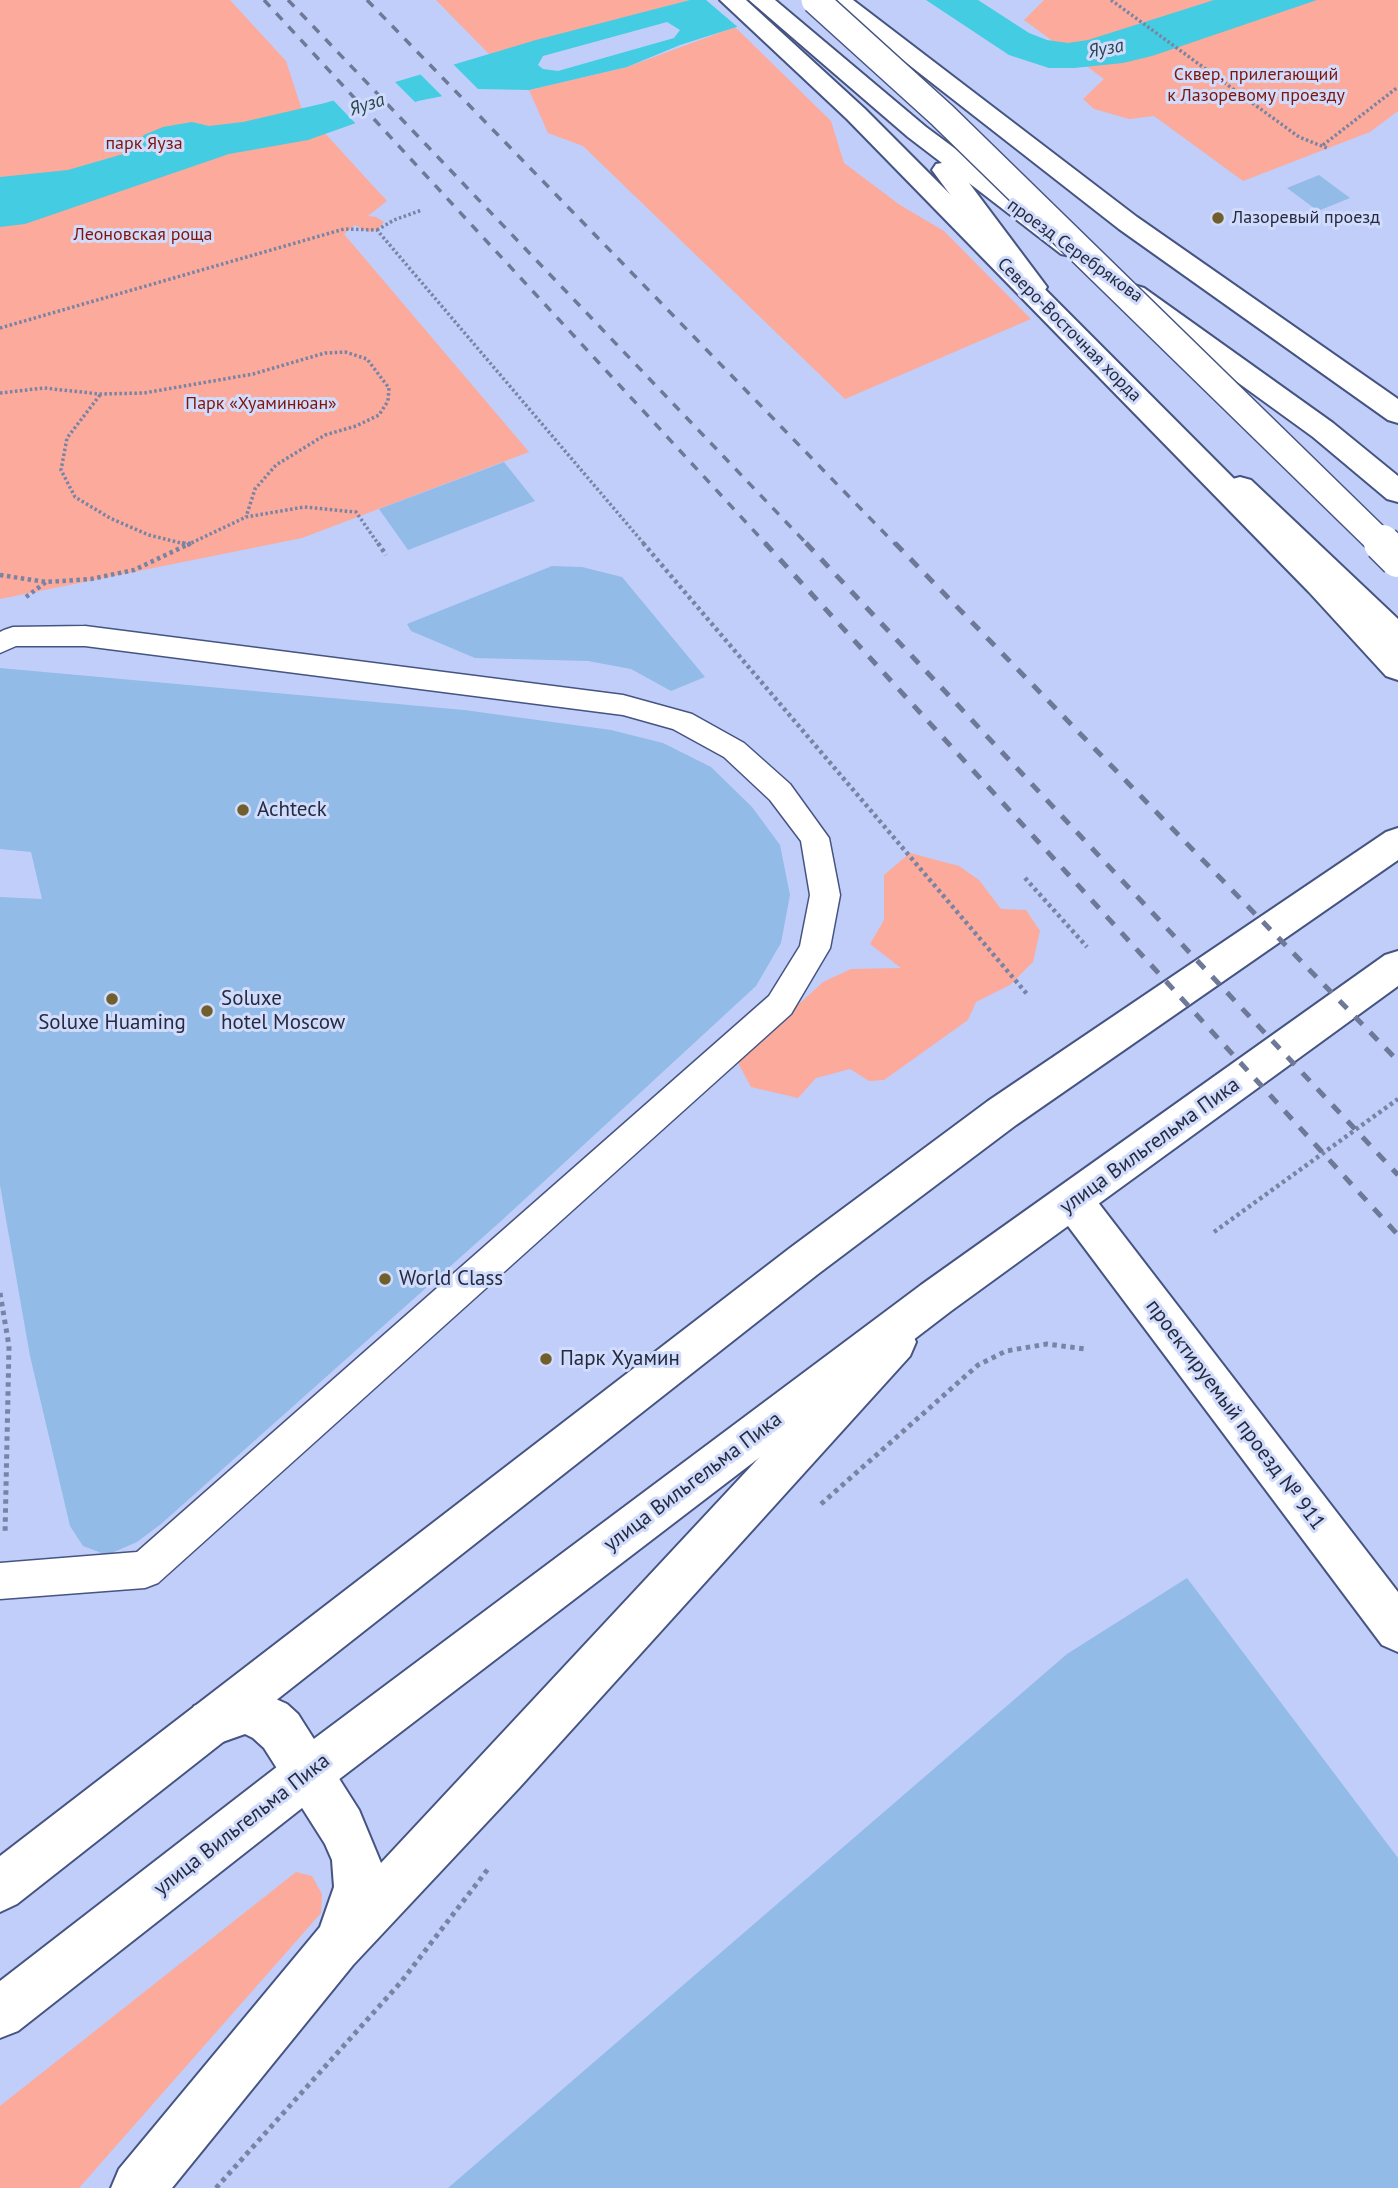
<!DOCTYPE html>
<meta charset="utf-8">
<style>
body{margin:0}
canvas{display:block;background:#c0cef9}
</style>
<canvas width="1398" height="2188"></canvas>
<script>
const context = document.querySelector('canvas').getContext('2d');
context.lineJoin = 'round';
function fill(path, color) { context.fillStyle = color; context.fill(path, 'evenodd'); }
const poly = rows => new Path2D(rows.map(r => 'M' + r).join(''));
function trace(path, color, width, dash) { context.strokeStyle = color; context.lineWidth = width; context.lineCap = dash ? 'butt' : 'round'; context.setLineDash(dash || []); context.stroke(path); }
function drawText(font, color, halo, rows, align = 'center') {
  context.font = font + ' "PT Sans",sans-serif'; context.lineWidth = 6; context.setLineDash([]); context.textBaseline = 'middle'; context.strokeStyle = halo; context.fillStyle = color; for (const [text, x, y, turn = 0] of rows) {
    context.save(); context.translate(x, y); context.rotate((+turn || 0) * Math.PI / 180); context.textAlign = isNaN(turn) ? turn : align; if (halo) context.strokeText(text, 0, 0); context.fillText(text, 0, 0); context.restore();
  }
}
fill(poly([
 [0,0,230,0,286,61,301,107,387,201,368,216,376,217,384,222,377,230,368,232,355,225,344,234,529,452,302,538,0,599],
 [436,0,690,0,489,54],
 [1044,0,1398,0,1398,111,1370,132,1243,181,1154,116,1129,119,1094,109,1083,99,1104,79,1024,20],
 [735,27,831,121,844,163,900,205,944,231,1031,319,845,399,583,146,548,133,529,90,627,67],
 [910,853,959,866,979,880,1001,909,1026,910,1040,931,1033,962,1010,985,976,1002,968,1020,884,1080,869,1081,850,1069,816,1078,798,1098,751,1087,737,1061,823,982,851,969,901,968,870,944,884,920,884,875],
 [296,1872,312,1876,322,1894,321,1913,79,2188,0,2188,0,2106]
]), '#fcaa9c');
fill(poly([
 [690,0,821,0,680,45,627,67,529,90,478,89,418,101,308,140,229,154,25,224,0,227,0,177,68,170,130,152,144,135,163,127,192,122,209,126,243,122,325,103,536,40],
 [667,22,680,30,674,38,558,71,543,69,538,65,543,56],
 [926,0,978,0,1029,33,1047,40,1068,43,1088,40,1214,0,1317,0,1152,56,1123,63,1074,68,1049,68,1009,55]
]), '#43cce2');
fill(poly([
 [706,0,824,0,822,3,740,29],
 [450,61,482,93,445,99,417,71],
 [391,78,418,105,358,126,331,98]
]), '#c0cef9');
fill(poly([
 [1319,175,1350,198,1318,211,1287,188],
 [504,462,535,501,408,550,379,509],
 [552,566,582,567,622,577,705,677,671,691,631,669,588,661,475,658,411,631,407,624],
 [0,668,464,710,611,730,663,743,711,767,752,807,780,845,790,895,781,943,756,986,500,1222,161,1524,137,1542,107,1555,83,1546,70,1526,30,1356,0,1185,0,897,42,899,31,852,0,849],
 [1187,1578,1398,1858,1398,2188,448,2188,1067,1654]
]), '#92bbe7');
const service = poly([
 [85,626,623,695,692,714,744,743,790,784,829,838,840,895,830,948,791,1014,158,1583,145,1588,0,1599,0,1563,137,1552,769,996,800,946,810,895,801,841,770,800,724,757,673,729,623,715,85,646,16,646,0,653,0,632,4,630,13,627,85,626]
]);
const minor = poly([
 [895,1323,910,1328,916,1342,910,1356,519,1788,353,1965,172,2188,111,2188,119,2169,320,1927,334,1887,332,1860,325,1844,264,1748,253,1738,245,1734,211,1746,194,1740,188,1723,194,1706,230,1691,245,1688,256,1690,287,1704,298,1714,359,1810,381,1863,880,1328,895,1323]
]);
const tertiary = poly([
 [1073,1183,1087,1188,1398,1592,1398,1652,1382,1645,1059,1214,1053,1201,1059,1188,1073,1183]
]);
const secondary = poly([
 [749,0,775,0,926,127,1081,242,1085,248,1081,254,1071,256,1061,254,969,183,1047,287,1043,293,1033,295,1023,293,932,170,936,164,942,163,908,137,749,0],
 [826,0,853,0,1137,217,1398,399,1398,423,1388,420,1119,229,826,0],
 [1134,285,1144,288,1333,423,1398,476,1398,502,1387,499,1313,437,1124,300,1120,294,1124,288,1134,285],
 [1240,477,1251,480,1398,619,1398,650,1387,646,1229,494,1225,487,1229,480,1240,477],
 [1398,828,1398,860,1016,1125,818,1274,17,1904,0,1912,0,1856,790,1248,988,1101,1386,832,1398,828],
 [1398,951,1398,986,951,1311,325,1790,18,2031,0,2038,0,1981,291,1756,921,1285,1385,955,1398,951]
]);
const primary = poly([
 [720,0,746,0,865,109,1331,576,1398,647,1398,680,1386,676,1309,592,847,119,720,0]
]);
trace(service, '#465482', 3);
trace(minor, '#465482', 4);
trace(tertiary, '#465482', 4);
trace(secondary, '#465482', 4);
trace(primary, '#465482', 4);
trace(poly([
 [1111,0,1299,137,1327,148],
 [1323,145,1398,87],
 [377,230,394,220,422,210],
 [0,328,344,229,377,230,645,545],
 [0,393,44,388,100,394,144,393,253,374,325,353,345,352,367,359,389,388,388,401,379,415,356,426,325,435,276,465,255,489,246,517],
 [100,395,67,438,61,470,75,497,110,518,149,535,189,545],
 [187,545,246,517,304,507,356,512,379,545]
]), '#7984a4', 3.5, [2.5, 2.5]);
trace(poly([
 [182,543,190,545],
 [378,543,386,555],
 [643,543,1027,994],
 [0,575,46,582,91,579,134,570,191,543],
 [26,597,46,582],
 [1025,878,1087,947],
 [1214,1232,1398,1099]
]), '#7984a4', 4.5, [3.5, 3.5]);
trace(poly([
 [0,1293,9,1346,5,1535],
 [821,1504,978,1365,1006,1351,1047,1344,1085,1349],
 [216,2188,401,1982,488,1869]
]), '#7984a4', 5, [4.5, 4.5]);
fill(service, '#fff');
fill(minor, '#fff');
fill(tertiary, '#fff');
fill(secondary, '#fff');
fill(primary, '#fff');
trace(poly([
 [264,0,767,545],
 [288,0,808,545],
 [367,0,896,545]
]), '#6e7897', 3.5, [9, 9]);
trace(poly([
 [765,543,1398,1235],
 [806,543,1398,1175],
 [895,543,1398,1061]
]), '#6e7897', 5, [11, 11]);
const primaryBridgeFar1 = poly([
 [815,0,942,115,1383,545]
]);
const primaryBridge = poly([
 [1382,543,1398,559]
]);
trace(primaryBridgeFar1, '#465482', 30, []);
trace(primaryBridge, '#465482', 39, []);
trace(primaryBridgeFar1, '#fff', 27);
trace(primaryBridge, '#fff', 36);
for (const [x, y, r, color] of [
 [1218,218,7,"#705e2c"],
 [243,810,7,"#705e2c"],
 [112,999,7,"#705e2c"],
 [207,1011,7,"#705e2c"],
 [385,1279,7,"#705e2c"],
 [546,1359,7,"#705e2c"]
]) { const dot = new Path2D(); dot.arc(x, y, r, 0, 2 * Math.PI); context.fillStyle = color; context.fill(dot); trace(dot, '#d1dcfc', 2.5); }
drawText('18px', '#7f150a', '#d1dcfc', [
 ["Сквер, прилегающий",1256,75],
 ["к Лазоревому проезду",1256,96],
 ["парк Яуза",144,144],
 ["Леоновская роща",143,235],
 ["Парк «Хуаминюан»",261,404]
]);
drawText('18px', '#252b3f', '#d1dcfc', [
 ["Лазоревый проезд",1232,218]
], 'left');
drawText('18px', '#252b3f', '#d1dcfc', [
 ["проезд Серебрякова",1075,251,36],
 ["Северо-Восточная хорда",1069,330,45]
]);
drawText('italic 19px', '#2b474d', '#d1dcfc', [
 ["Яуза",1106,49,-11],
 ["Яуза",367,105,-18]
]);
drawText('21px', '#252b3f', '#d1dcfc', [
 ["Achteck",257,810],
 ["Soluxe",221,999],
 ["hotel Moscow",221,1023],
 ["Soluxe Huaming",112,1023,"center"],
 ["World Class",399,1279],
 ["Парк Хуамин",560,1359]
], 'left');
drawText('21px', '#252b3f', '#d1dcfc', [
 ["улица Вильгельма Пика",1150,1146,-36],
 ["проектируемый проезд № 911",1235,1415,53],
 ["улица Вильгельма Пика",693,1482,-37],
 ["улица Вильгельма Пика",242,1825,-38]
]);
</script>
